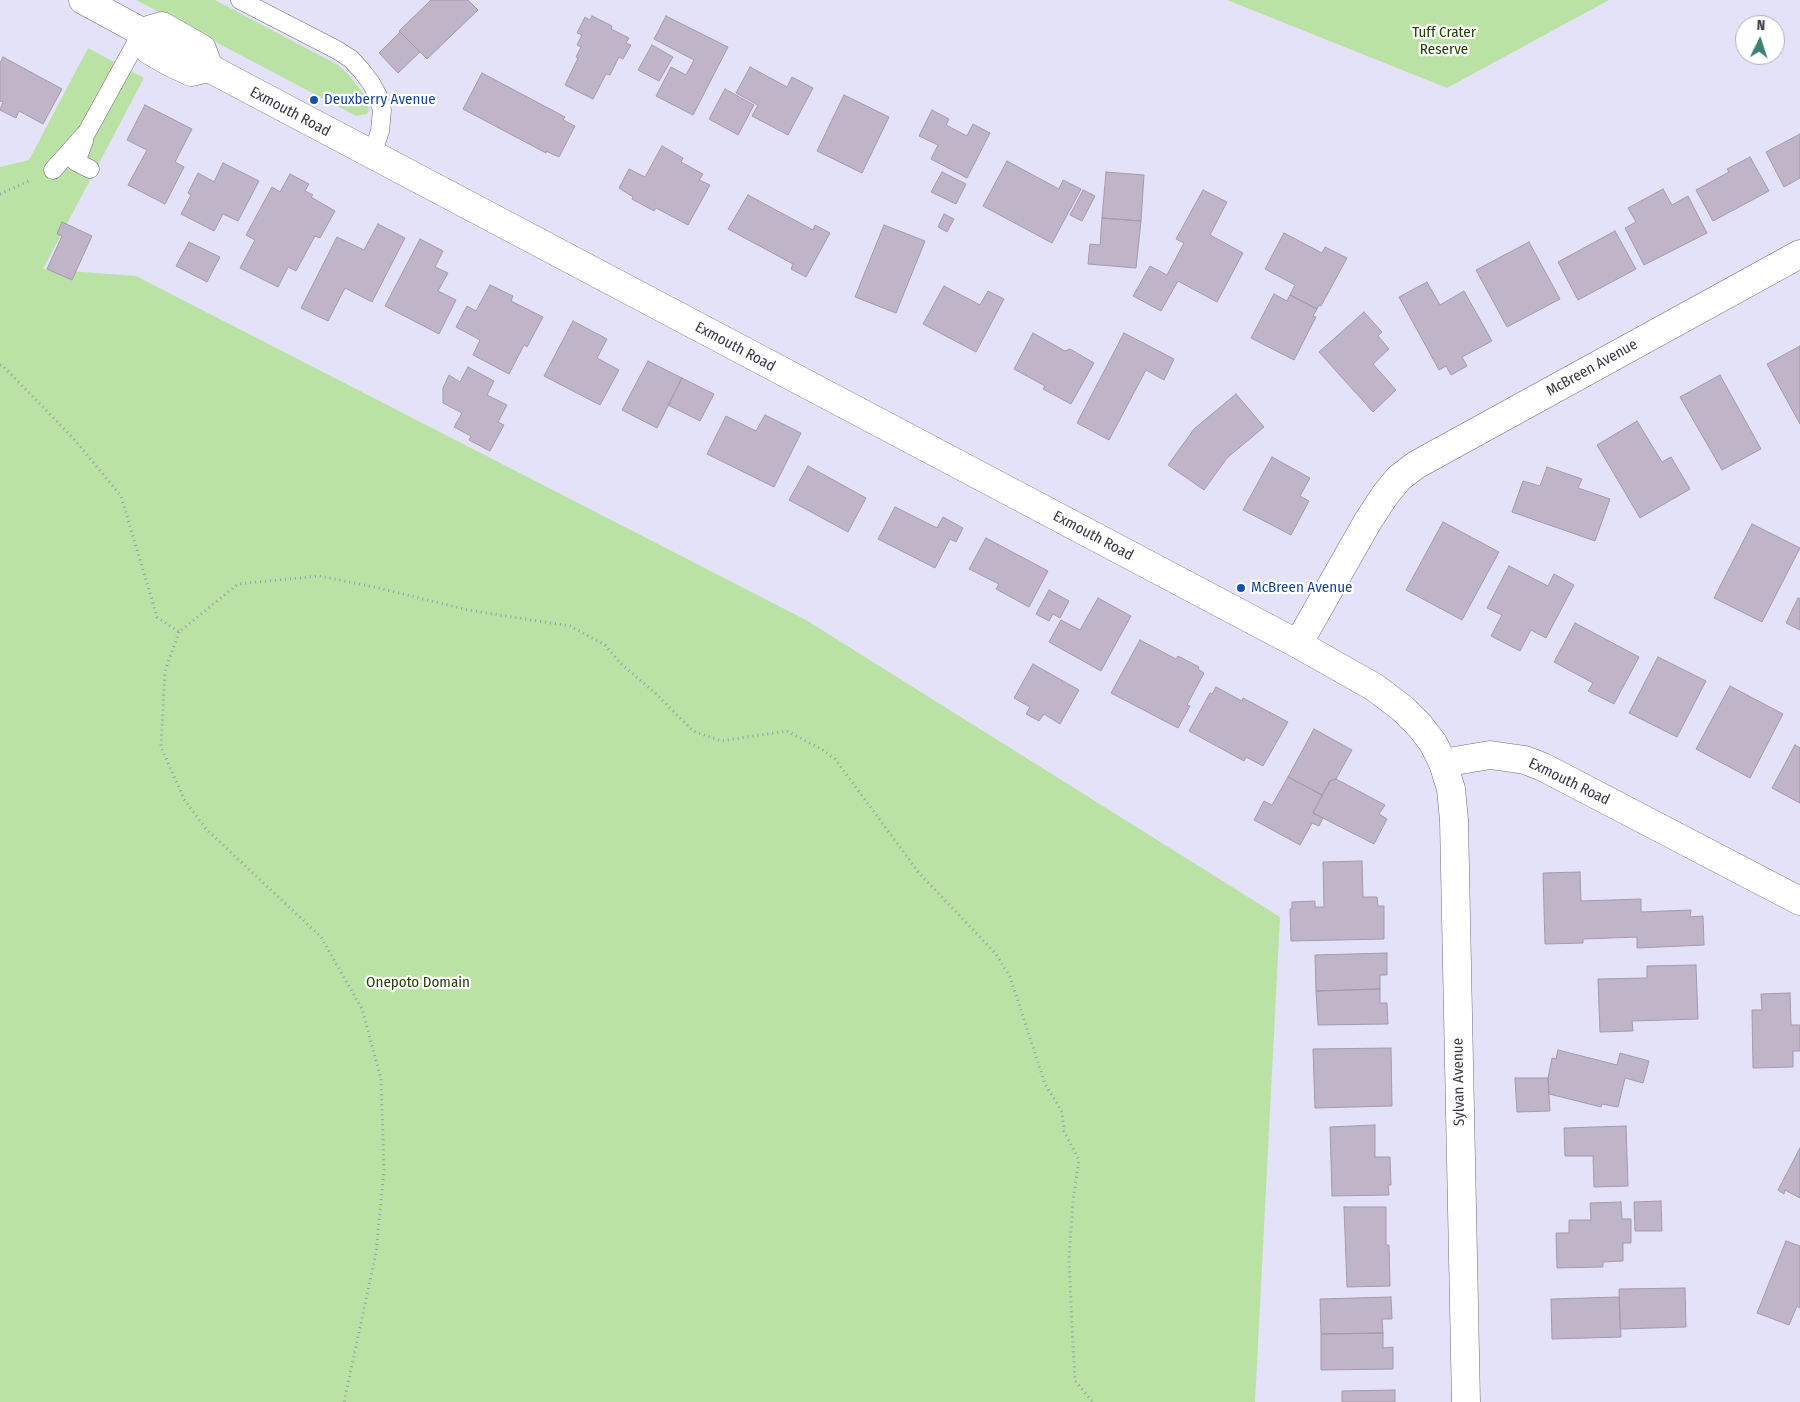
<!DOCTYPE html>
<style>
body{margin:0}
#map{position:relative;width:1800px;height:1402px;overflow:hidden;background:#e4e2f8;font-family:"Fira Sans Condensed",sans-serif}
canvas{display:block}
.north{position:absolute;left:1735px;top:15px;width:50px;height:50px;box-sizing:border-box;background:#fff;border:1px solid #b1b0b4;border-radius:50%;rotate:4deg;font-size:14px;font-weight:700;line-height:20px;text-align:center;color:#3b3a43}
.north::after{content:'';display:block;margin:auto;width:18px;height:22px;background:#3e8174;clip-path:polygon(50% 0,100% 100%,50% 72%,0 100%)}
</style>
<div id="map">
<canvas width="1800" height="1402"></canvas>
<div class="north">N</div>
</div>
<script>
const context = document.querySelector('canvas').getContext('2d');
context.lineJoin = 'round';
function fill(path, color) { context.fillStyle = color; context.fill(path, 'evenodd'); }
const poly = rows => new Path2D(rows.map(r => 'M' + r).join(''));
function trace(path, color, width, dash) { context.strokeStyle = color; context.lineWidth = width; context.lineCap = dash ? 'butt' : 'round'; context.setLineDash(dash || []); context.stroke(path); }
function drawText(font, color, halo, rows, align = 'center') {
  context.font = font + ' "Fira Sans Condensed",sans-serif'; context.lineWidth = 4.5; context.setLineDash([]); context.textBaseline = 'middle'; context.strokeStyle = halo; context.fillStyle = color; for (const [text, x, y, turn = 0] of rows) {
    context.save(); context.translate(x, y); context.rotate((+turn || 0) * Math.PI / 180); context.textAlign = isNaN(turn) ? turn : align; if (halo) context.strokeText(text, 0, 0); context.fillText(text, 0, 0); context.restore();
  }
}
fill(poly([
 [136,0,215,0,338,65,348,74,366,97,369,110,367,114,356,116],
 [1227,0,1609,0,1447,88],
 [88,48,144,78,43,269,136,276,806,620,1280,917,1255,1402,0,1402,0,167,29,160]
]), '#bbe2a5');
const building = poly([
 [431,0,468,0,478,10,427,59,399,31,431,0],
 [592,16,612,26,611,29,629,38,626,43,631,45,623,59,619,57,610,75,606,74,593,99,565,85,578,58,576,57,581,47,577,45,582,35,577,33,585,17,590,20,592,16],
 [666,16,728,47,693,115,656,96,671,67,686,75,694,60,654,39,666,16],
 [400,32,420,52,398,73,379,53,400,32],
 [652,45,673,57,659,81,638,70,652,45],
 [3,57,62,89,43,124,19,111,16,118,0,110,3,102,0,101,0,63,3,57],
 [750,67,787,87,792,77,813,88,788,135,752,116,758,105,736,93,750,67],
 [482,73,565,117,563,120,575,126,559,157,546,151,546,153,463,109,482,73],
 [725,89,754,105,738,135,709,119,725,89],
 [844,95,889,117,862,173,817,151,844,95],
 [145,105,192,129,175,162,184,167,165,204,128,185,147,150,127,140,145,105],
 [932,110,949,119,946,125,967,136,973,124,990,133,967,178,931,159,938,145,919,136,932,110],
 [1800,134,1800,178,1784,187,1766,152,1800,134],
 [662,146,683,158,681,162,703,174,699,180,710,185,688,225,656,208,654,211,632,199,633,197,619,188,629,169,645,177,662,146],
 [1750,157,1769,191,1713,221,1696,190,1729,172,1727,169,1750,157],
 [1007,161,1059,189,1063,180,1081,189,1052,243,983,206,1007,161],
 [223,163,259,181,238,221,223,214,214,231,181,214,191,195,188,193,198,173,214,182,223,163],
 [942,172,966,184,956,204,931,192,942,172],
 [1106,172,1144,175,1141,221,1102,218,1106,172],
 [290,174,309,184,305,191,313,195,311,197,335,211,320,238,315,236,296,271,288,267,278,287,240,268,255,240,246,235,272,187,280,192,290,174],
 [1663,189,1672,205,1688,196,1707,233,1644,265,1625,228,1636,222,1628,208,1663,189],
 [1083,190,1095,196,1082,221,1070,215,1083,190],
 [1203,190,1227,202,1210,235,1243,253,1217,302,1178,281,1161,311,1133,296,1150,266,1167,275,1184,243,1176,239,1203,190],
 [748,195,813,230,815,225,830,233,806,277,791,269,793,264,728,229,748,195],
 [944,214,954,219,947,232,938,227,944,214],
 [1102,218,1141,221,1136,268,1088,264,1090,244,1100,245,1102,218],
 [62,222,92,236,72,280,47,269,62,236,57,234,62,222],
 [378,224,405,238,372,302,345,288,328,321,301,308,337,237,364,250,378,224],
 [884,225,925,241,896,313,855,297,884,225],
 [1615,231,1636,269,1578,300,1558,262,1615,231],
 [1284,233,1322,253,1325,247,1347,258,1321,306,1319,305,1317,309,1290,295,1295,285,1265,269,1284,233],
 [420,239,443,251,435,267,448,273,438,291,456,300,439,334,385,306,420,239],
 [189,242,220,257,207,282,176,266,189,242],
 [1529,242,1560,299,1507,327,1476,270,1529,242],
 [1427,282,1440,305,1464,291,1492,341,1462,357,1467,366,1451,375,1446,366,1439,370,1399,297,1427,282],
 [490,285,513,296,511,301,543,317,527,347,524,345,509,374,473,355,480,340,456,327,467,306,476,311,490,285],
 [944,286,980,305,988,291,1004,299,976,352,923,324,944,286],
 [1274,294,1287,301,1290,295,1317,309,1313,316,1316,317,1294,360,1251,338,1274,294],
 [1364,312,1382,332,1378,336,1389,349,1373,364,1396,390,1373,412,1319,352,1364,312],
 [573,321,607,339,597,358,619,370,600,405,544,376,573,321],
 [1033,333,1065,351,1070,349,1094,363,1071,404,1043,389,1045,386,1014,369,1033,333],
 [1124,333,1174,359,1164,380,1146,370,1109,440,1077,423,1124,333],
 [1800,346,1800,424,1767,364,1800,346],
 [648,361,682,378,657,428,622,410,648,361],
 [468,367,494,381,487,395,507,405,498,422,504,425,490,451,469,440,471,436,454,427,462,413,443,403,443,388,449,375,460,382,468,367],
 [1720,375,1761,449,1722,470,1680,397,1720,375],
 [682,378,714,394,700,421,668,405,682,378],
 [1236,394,1264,427,1227,458,1204,490,1168,465,1194,429,1236,394],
 [765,415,801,433,774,487,707,454,726,416,756,431,765,415],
 [1637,421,1662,462,1671,457,1690,489,1640,518,1597,445,1637,421],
 [1272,457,1310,478,1300,496,1309,501,1291,535,1243,510,1272,457],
 [808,466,866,498,848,532,789,500,808,466],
 [1547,467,1582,479,1578,488,1610,499,1595,541,1512,512,1523,481,1540,486,1547,467],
 [895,507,937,528,943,517,963,528,956,542,950,539,935,568,878,539,895,507],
 [1443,522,1499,552,1462,620,1406,590,1443,522],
 [1752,524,1800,548,1762,622,1714,598,1752,524],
 [986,538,1048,571,1029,607,996,589,999,584,969,569,986,538],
 [1509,566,1548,586,1554,574,1574,585,1546,638,1531,630,1520,651,1491,636,1502,615,1487,608,1509,566],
 [1049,590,1069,601,1060,618,1053,614,1049,621,1036,614,1049,590],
 [1098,598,1131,616,1101,671,1049,642,1061,620,1080,630,1098,598],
 [1798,598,1800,599,1800,630,1786,623,1798,598],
 [1575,623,1639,657,1614,704,1588,691,1593,683,1554,662,1575,623],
 [1140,640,1176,659,1178,656,1199,667,1198,669,1204,673,1187,705,1190,706,1178,728,1111,693,1140,640],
 [1658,657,1706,681,1677,737,1629,713,1658,657],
 [1033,664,1079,690,1060,724,1044,714,1039,721,1026,714,1030,707,1014,698,1033,664],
 [1730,686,1783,714,1750,778,1696,749,1730,686],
 [1216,687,1242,701,1243,698,1288,722,1263,766,1246,757,1244,761,1189,731,1210,693,1212,694,1216,687],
 [1314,729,1352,750,1336,779,1330,781,1322,795,1288,777,1314,729],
 [1795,745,1800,748,1800,803,1772,788,1795,745],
 [1288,777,1322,795,1313,813,1323,818,1319,826,1312,823,1300,845,1254,820,1264,801,1272,805,1288,777],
 [1336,779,1385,805,1379,814,1387,819,1374,844,1313,813,1330,781,1336,779],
 [1362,861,1363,897,1377,897,1378,906,1384,906,1384,939,1291,941,1290,909,1292,908,1292,902,1315,901,1315,907,1324,907,1323,862,1362,861],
 [1580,872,1581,901,1641,899,1641,912,1691,910,1690,917,1703,916,1704,945,1637,948,1637,937,1583,939,1583,943,1545,944,1543,873,1580,872],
 [1387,953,1387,975,1380,975,1380,989,1316,991,1315,955,1387,953],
 [1696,965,1698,1019,1632,1021,1633,1031,1600,1032,1598,979,1647,978,1647,966,1696,965],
 [1380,989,1380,1003,1387,1003,1388,1024,1318,1025,1316,991,1380,989],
 [1790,993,1791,1025,1800,1025,1800,1051,1793,1051,1793,1067,1753,1068,1752,1010,1762,1010,1761,994,1790,993],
 [1391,1048,1392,1106,1315,1108,1313,1049,1391,1048],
 [1558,1050,1617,1065,1620,1053,1649,1061,1643,1083,1625,1078,1618,1107,1602,1104,1601,1107,1549,1094,1548,1078,1552,1058,1556,1059,1558,1050],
 [1515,1078,1548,1078,1550,1111,1517,1112,1515,1078],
 [1375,1125,1375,1157,1390,1157,1391,1185,1388,1185,1389,1195,1332,1196,1330,1127,1375,1125],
 [1626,1126,1628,1186,1594,1187,1593,1156,1565,1156,1564,1128,1626,1126],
 [1800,1148,1800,1198,1785,1190,1784,1194,1778,1190,1800,1148],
 [1661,1201,1662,1231,1635,1231,1634,1202,1661,1201],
 [1621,1202,1622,1219,1631,1219,1631,1243,1623,1243,1623,1261,1603,1262,1603,1267,1557,1268,1556,1233,1569,1233,1569,1220,1591,1220,1590,1203,1621,1202],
 [1344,1207,1386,1207,1386,1245,1389,1245,1390,1286,1347,1287,1344,1207],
 [1786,1241,1800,1246,1800,1308,1797,1306,1789,1325,1757,1313,1786,1241],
 [1685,1288,1686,1327,1620,1329,1619,1289,1685,1288],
 [1391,1297,1392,1319,1382,1319,1383,1333,1321,1334,1320,1299,1391,1297],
 [1619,1297,1621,1337,1552,1339,1551,1299,1619,1297],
 [1383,1333,1383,1348,1393,1347,1393,1369,1321,1370,1321,1334,1383,1333],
 [1395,1390,1395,1402,1342,1402,1342,1391,1395,1390]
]);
fill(building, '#bfb4c8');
trace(building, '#a59aad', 1);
const lane = poly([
 [240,0,337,50,351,59,361,70,371,83,378,96,382,110,380,131,372,155],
 [84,141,76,162,90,169],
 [53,170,87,132,142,32]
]);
const street = poly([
 [1298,644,1368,521,1385,495,1399,478,1416,465,1800,254],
 [1443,763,1490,755,1525,760,1543,767,1800,901]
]);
const secondary = poly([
 [83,0,142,32,149,50,170,62,191,72,209,68,1298,644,1374,687,1402,708,1420,726,1433,743,1443,763,1451,789,1454,820,1466,1402],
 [142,32,162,26,202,49,209,68]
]);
trace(lane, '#6e6b7f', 19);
trace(street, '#6e6b7f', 29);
trace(secondary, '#6e6b7f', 29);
trace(poly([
 [0,194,31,180],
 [0,365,3,366,74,439,121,496,157,617,179,632,238,584,319,576,379,588,468,610,570,626,605,645,621,664,653,691,693,731,721,741,787,731,823,750,835,759,919,873,996,954,1010,977,1045,1084,1062,1112,1064,1131,1079,1160,1073,1200,1069,1259,1072,1327,1075,1381,1093,1402],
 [179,632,165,671,161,747,184,799,206,829,321,937,362,1009,381,1079,384,1170,376,1253,344,1402]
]), '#9a99a9', 3, [1, 4]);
trace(lane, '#fff', 18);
trace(street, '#fff', 28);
trace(secondary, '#fff', 28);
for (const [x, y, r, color] of [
 [314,100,5,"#1a4fb4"],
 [1241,588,5,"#1a4fb4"]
]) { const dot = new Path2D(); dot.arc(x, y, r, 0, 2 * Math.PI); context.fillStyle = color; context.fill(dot); trace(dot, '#fff', 2); }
drawText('15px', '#224306', '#fff', [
 ["Tuff Crater",1444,33],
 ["Reserve",1444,50],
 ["Onepoto Domain",418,983]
]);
drawText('15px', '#164399', '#fff', [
 ["Deuxberry Avenue",324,100],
 ["McBreen Avenue",1251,588]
], 'left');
drawText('15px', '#3b3a43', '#fff', [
 ["Exmouth Road",290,112,28],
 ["Exmouth Road",735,347,28],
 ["McBreen Avenue",1592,368,-29],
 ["Exmouth Road",1093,536,28],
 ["Exmouth Road",1569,782,26],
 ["Sylvan Avenue",1459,1082,-91]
]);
</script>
